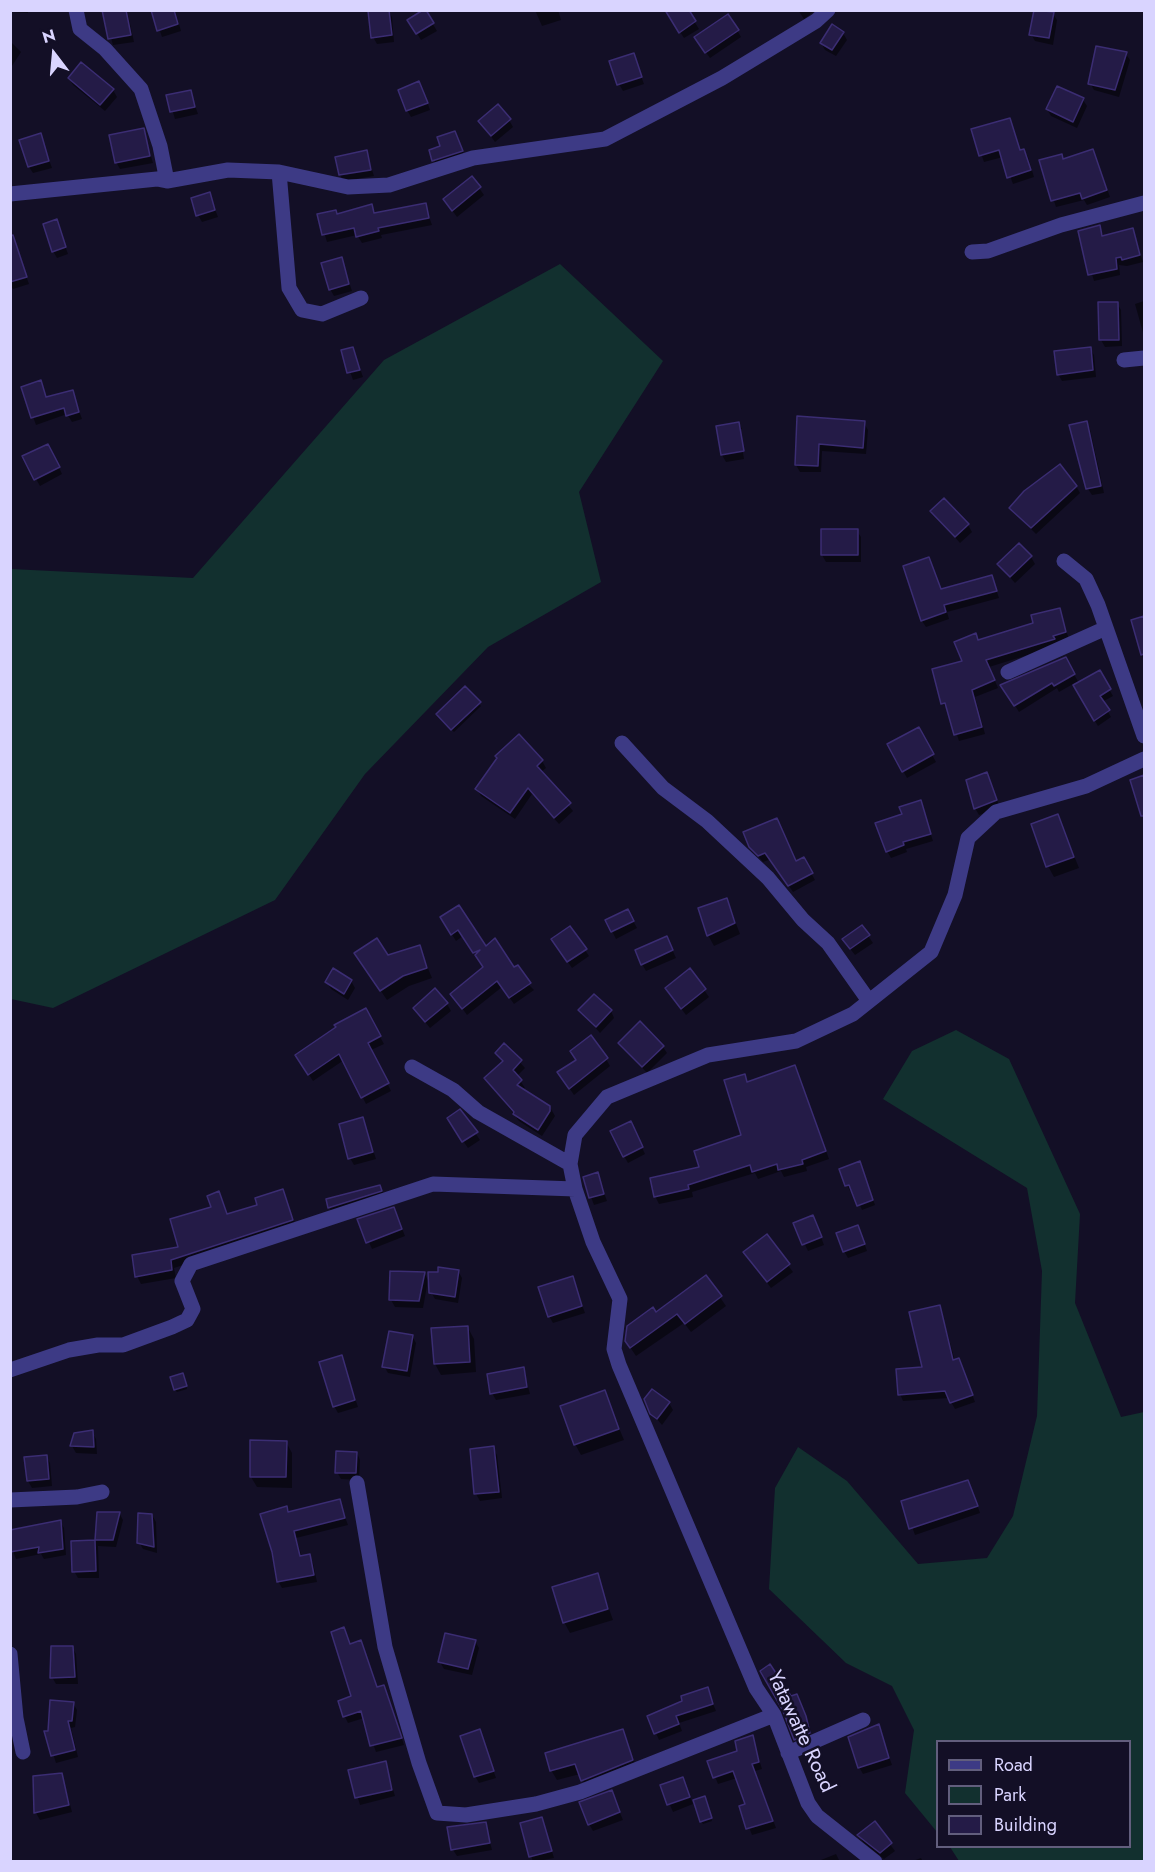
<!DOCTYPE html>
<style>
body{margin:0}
#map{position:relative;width:1155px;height:1872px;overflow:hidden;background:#130f26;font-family:Jost,sans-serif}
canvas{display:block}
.frame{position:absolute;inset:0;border:12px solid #d9d4ff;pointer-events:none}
.legend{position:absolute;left:936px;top:1740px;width:195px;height:108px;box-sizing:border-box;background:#130f26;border:2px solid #625e7d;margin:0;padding:8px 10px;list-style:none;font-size:18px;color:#d9d4ff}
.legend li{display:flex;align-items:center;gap:12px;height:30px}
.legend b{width:30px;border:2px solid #625e7d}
.north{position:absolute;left:24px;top:24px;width:60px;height:60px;-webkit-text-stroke:4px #130f26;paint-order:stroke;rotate:344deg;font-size:16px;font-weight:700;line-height:24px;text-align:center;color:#d9d4ff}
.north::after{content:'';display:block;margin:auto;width:21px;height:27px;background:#d9d4ff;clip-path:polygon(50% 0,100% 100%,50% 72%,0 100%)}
</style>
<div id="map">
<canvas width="1155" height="1872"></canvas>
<div class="frame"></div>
<ul class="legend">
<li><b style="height:8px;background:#3d3a85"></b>Road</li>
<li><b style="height:16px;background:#12302f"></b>Park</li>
<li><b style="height:16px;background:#241b47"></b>Building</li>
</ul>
<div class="north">N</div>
</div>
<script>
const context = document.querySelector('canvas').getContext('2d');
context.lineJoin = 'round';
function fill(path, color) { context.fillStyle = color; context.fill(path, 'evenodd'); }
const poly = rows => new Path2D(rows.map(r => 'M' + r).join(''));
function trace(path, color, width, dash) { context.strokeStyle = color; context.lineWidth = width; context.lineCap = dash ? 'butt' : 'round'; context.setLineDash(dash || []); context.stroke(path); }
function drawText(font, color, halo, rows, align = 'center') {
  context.font = font + ' Jost,sans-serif'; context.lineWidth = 5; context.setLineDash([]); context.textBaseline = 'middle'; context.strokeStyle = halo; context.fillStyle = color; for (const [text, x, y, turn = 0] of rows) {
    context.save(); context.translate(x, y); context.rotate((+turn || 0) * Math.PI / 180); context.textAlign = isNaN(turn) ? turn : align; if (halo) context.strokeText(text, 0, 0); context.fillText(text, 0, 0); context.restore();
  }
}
fill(poly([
 [560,264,663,361,579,492,601,582,488,647,365,774,275,900,53,1008,11,999,11,569,193,578,384,360],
 [956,1030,1009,1059,1080,1214,1075,1303,1121,1417,1144,1412,1144,1861,959,1861,950,1847,1130,1846,1130,1742,938,1742,937,1832,905,1793,914,1730,892,1686,846,1663,769,1589,775,1488,798,1447,847,1481,918,1564,987,1558,1013,1516,1037,1416,1042,1271,1027,1188,883,1099,912,1051]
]), '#12302f');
fill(poly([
 [10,10,28,10,28,13,10,12],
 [103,10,127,10,134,42,113,45],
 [153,10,175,10,181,31,162,37],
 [388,10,392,17,394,42,377,44,373,37],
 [535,10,558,10,561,20,542,26],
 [666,10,687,10,699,29,684,38],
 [798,10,816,10,804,19],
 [425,11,437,31,421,40,409,20],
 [1053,14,1057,20,1053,45,1035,41,1031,34],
 [737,30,741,37,710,58,700,44],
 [843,33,847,40,836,56,825,50,821,43],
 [10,41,21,52,10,69],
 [1126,54,1130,60,1119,97,1094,90,1090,83],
 [633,55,644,84,623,91,619,84],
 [69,78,113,90,117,97,105,111,73,85],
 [423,90,430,110,411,117,407,110],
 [190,91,198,114,175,119,168,96],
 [1083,100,1087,106,1077,128,1051,116,1047,109],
 [509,120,513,127,495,142,480,121],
 [1009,120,1021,151,1024,150,1028,157,1034,177,1013,184,1003,157,984,162,973,130],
 [143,130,153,163,120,169,116,162],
 [455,132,465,157,437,166,434,160],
 [40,135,52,168,33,173,29,167],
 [1093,150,1110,197,1087,205,1084,200,1056,207,1041,161,1064,161],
 [366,151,374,176,344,181,340,175],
 [472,178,484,195,457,217,449,206],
 [209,194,218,217,202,222,198,215],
 [425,205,432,225,381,235,382,238,362,243,357,235,327,242,319,215,338,215,371,206,376,214],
 [56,221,68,254,57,258,53,251],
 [1099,227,1104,237,1133,230,1143,262,1127,266,1119,265,1120,275,1094,281,1080,232],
 [16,248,29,284,13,289,10,284,10,249],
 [341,258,352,291,334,296,330,289],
 [1144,301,1144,336,1135,304],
 [1117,303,1121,310,1122,346,1105,347,1101,340],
 [353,348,363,377,353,380,343,351],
 [1090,348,1094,355,1096,377,1062,381,1058,374],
 [40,382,47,398,72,391,82,419,72,422,67,414,36,425,23,388],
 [798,417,864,423,868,430,866,454,822,451,821,472,800,472,796,465],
 [739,423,742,429,739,429,744,459,726,462,722,455,717,427],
 [1086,423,1090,429,1104,493,1092,495,1088,489],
 [52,452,62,474,40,486,36,479],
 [1076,486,1080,493,1036,534,1010,508],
 [932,511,968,525,972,532,960,543],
 [857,531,861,537,861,562,826,562,822,555],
 [1031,557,1035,564,1015,583,999,565],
 [928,559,941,591,992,577,999,598,947,612,949,619,926,627,922,621],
 [1059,610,1069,639,1057,646,989,667,998,688,975,697,985,734,959,741,949,710,943,704,964,662],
 [1144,617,1144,662,1133,621],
 [1065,659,1079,683,1099,672,1113,696,1102,702,1111,717,1098,726,1073,684,1059,692,1057,688,1019,712,1003,686],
 [465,689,481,706,454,732,439,717],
 [918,729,936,762,907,778,889,745],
 [542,761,546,768,541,772,573,811,559,824,532,794,515,819,481,796,477,789],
 [990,781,1000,808,979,815,975,808],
 [920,802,933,841,906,849,907,852,891,858,887,851,903,815],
 [1058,816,1079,868,1054,877,1048,866],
 [777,819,796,863,803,859,815,880,793,892,771,859,763,862,750,846],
 [727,900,740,934,714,946,708,935],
 [631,917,637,928,616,939,607,921],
 [442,918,514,970,534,990,514,1004,502,987,467,1015,452,994,485,968,463,936,456,941],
 [862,927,873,943,855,955,848,946],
 [670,945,676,958,646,971,642,964],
 [557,946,585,950,589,956,572,968],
 [419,947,432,978,409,986,387,1000,362,963],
 [334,970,351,981,355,988,348,1000,331,989,327,982],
 [690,970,709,997,686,1015,671,995],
 [447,1004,451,1011,430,1028,414,1008],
 [365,1010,384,1044,371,1050,391,1091,366,1104,344,1060,313,1081,301,1062],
 [580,1010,611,1011,614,1018,600,1033],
 [620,1043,663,1047,667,1053,647,1073],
 [504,1045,525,1068,517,1076,525,1088,522,1090,551,1109,555,1116,542,1136,519,1121,486,1078,503,1063,496,1053],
 [606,1059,610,1066,574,1095,563,1079],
 [798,1074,829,1159,806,1167,807,1171,784,1177,781,1171,758,1179,755,1173,692,1192,693,1197,659,1204,655,1196,701,1168,743,1136,744,1076,748,1083],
 [460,1111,480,1140,468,1148,452,1125],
 [363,1119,376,1159,354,1165,350,1158],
 [634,1130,645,1154,628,1163,624,1156],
 [860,1163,875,1205,862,1210,853,1190,850,1191,847,1185],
 [597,1174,607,1201,594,1205,584,1178],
 [380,1187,384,1194,333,1215,330,1208,327,1200],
 [282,1191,297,1228,174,1268,176,1278,141,1284,137,1276,180,1248,213,1208,218,1193,228,1215,259,1206],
 [397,1216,405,1236,372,1249,359,1220],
 [795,1224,816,1224,824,1245,808,1251],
 [861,1234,867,1251,848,1258,844,1251],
 [766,1236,793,1272,771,1288,745,1253],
 [458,1271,462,1278,458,1303,435,1299,431,1292,439,1274],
 [424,1273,428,1280,423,1308,395,1307,391,1300],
 [706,1277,726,1306,691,1332,684,1323,636,1356,626,1341,656,1314],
 [572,1278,585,1313,553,1323,549,1316],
 [940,1306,955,1361,962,1367,975,1402,955,1409,949,1398,903,1401,900,1394,924,1368],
 [468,1328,474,1339,476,1372,441,1375,435,1364],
 [412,1336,416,1343,410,1377,388,1373,384,1366],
 [341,1357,358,1407,338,1413,334,1406],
 [523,1369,530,1394,496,1400,492,1393],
 [184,1378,187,1389,177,1392,175,1390],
 [604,1392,624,1440,581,1455,575,1444],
 [669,1403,673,1410,662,1425,652,1413],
 [92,1432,96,1439,97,1454,76,1453,72,1446,75,1434],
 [286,1442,292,1453,292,1488,257,1487,251,1477],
 [493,1448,497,1455,502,1498,480,1501,476,1494],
 [357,1453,360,1460,359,1480,341,1479,337,1472],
 [46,1456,50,1463,52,1486,32,1488,28,1481],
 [971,1488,980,1513,915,1535,903,1502],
 [339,1501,348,1525,296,1538,302,1557,309,1556,313,1563,317,1582,282,1588,278,1581,286,1508,289,1514],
 [99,1513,119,1513,123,1520,116,1547,98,1546,99,1578,78,1578,74,1571,73,1542,96,1541],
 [152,1515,156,1522,157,1553,143,1549,139,1542],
 [60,1521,64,1528,66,1555,44,1559,41,1554,16,1559,10,1544],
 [597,1575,613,1620,570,1633,564,1622],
 [343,1629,351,1645,361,1642,364,1649,378,1689,384,1687,387,1693,404,1745,376,1752,364,1718,348,1723,345,1717,339,1702,353,1697],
 [475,1641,479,1648,472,1675,444,1669,440,1662],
 [72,1647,76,1654,78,1684,56,1684,52,1677],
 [707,1689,716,1711,679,1723,682,1731,659,1740,656,1733],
 [791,1698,800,1702,812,1740,799,1746,784,1711],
 [73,1703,77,1710,75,1727,71,1728,78,1757,56,1763,46,1732],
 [878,1726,892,1765,863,1774,859,1767],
 [622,1730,638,1771,588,1791,580,1774,557,1780,551,1770],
 [479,1731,496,1778,479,1783,475,1776],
 [752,1737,762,1769,755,1771,776,1828,752,1835,741,1806,747,1805,737,1778,718,1784,709,1762,739,1752],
 [385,1763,395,1796,360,1805,350,1771],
 [62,1775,72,1812,40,1820,36,1813,35,1777],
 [683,1779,693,1804,673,1812,662,1786],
 [611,1792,623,1820,593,1831,589,1824],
 [706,1801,712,1821,703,1824,701,1821],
 [542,1819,554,1858,533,1862,522,1824],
 [485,1823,492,1850,457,1856,453,1850],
 [874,1823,895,1851,884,1859,863,1842,859,1835],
 [836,1854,840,1862,816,1862],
 [921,1858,923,1862,910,1862]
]), '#0007');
const building = poly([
 [102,10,126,10,131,35,108,39,102,10],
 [151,10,174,10,178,24,157,31,151,10],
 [389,10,392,35,371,38,368,11,389,10],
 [423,10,426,10,434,23,416,34,407,20,423,10],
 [665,10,689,10,696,21,679,33,665,10],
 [1034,10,1054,12,1049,38,1029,35,1034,10],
 [728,14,739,30,705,53,694,37,728,14],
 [832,24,844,32,832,50,820,43,832,24],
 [1096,46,1127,52,1115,90,1088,84,1096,46],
 [634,53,642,77,617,85,609,61,634,53],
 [81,62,114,89,100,105,68,78,81,62],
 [419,81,428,103,406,111,398,90,419,81],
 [1057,86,1084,98,1073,122,1046,109,1057,86],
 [191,90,195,107,170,112,166,95,191,90],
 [498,104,511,119,491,136,478,121,498,104],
 [1010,118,1020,150,1024,149,1031,170,1007,178,999,150,979,156,971,129,1010,118],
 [144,128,150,156,115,163,109,135,144,128],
 [455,131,463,151,432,161,429,150,440,146,437,137,455,131],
 [41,133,49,161,28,167,19,140,41,133],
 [1093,149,1107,190,1082,199,1080,193,1051,201,1039,160,1062,154,1063,159,1093,149],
 [367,150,371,170,339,175,335,157,367,150],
 [472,176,481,187,452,211,443,199,472,176],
 [210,192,215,210,196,216,191,198,210,192],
 [426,203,429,218,378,228,379,231,356,237,354,228,322,235,317,214,336,210,337,214,372,204,374,213,426,203],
 [57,219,66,247,52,252,43,224,57,219],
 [1100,225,1102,236,1133,228,1140,255,1122,260,1121,257,1116,258,1117,269,1088,275,1078,231,1100,225],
 [13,235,27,277,10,282,10,236,13,235],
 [342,257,349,284,329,290,321,263,342,257],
 [1098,302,1118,302,1119,340,1099,340,1098,302],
 [353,347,360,370,347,373,341,350,353,347],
 [1091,347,1093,370,1057,375,1054,351,1091,347],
 [41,380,46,397,73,390,79,412,66,416,64,408,31,418,21,387,41,380],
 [797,416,865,421,863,448,819,444,818,466,795,465,797,416],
 [1087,421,1101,486,1086,489,1069,425,1087,421],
 [739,422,744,451,721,455,716,426,739,422],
 [48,444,60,467,34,480,22,456,48,444],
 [1060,464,1077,486,1031,528,1009,508,1024,491,1060,464],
 [944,498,969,524,955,537,930,511,944,498],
 [821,529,858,529,858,555,821,555,821,529],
 [1019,543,1032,556,1010,577,997,564,1019,543],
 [929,557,941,589,992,575,997,591,944,605,946,612,921,621,903,566,929,557],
 [1060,608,1066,632,1053,636,1055,639,986,660,995,680,972,690,982,727,954,735,945,703,941,704,932,669,962,661,954,642,976,633,978,640,1033,623,1031,615,1060,608],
 [1144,616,1144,654,1141,655,1131,620,1144,616],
 [1066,657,1075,674,1054,686,1052,683,1014,706,1000,685,1066,657],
 [1100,670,1111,689,1100,696,1110,710,1094,721,1073,685,1100,670],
 [465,686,481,702,451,730,436,714,465,686],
 [919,727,934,754,902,772,887,744,919,727],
 [519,734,543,760,537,766,571,803,554,818,528,788,510,813,475,789,497,758,495,756,519,734],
 [987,772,997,800,974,809,966,780,987,772],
 [1144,775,1144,816,1141,816,1130,780,1144,775],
 [921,800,931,834,903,842,904,845,886,852,875,823,902,814,899,807,921,800],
 [1058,814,1074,857,1046,867,1031,824,1058,814],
 [777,818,796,861,804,857,813,873,788,886,765,853,758,856,749,847,743,832,777,818],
 [727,898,735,923,707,936,698,908,727,898],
 [459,905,486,946,495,938,514,967,518,965,531,983,509,998,497,981,462,1009,450,994,483,967,475,955,480,950,473,953,458,930,451,935,440,917,459,905],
 [628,909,634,921,611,932,605,920,628,909],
 [862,925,870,935,850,949,842,939,862,925],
 [570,926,587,949,567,962,551,939,570,926],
 [667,936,673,950,641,965,635,950,667,936],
 [377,938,388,955,420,945,427,968,403,976,380,991,354,953,377,938],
 [333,968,352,980,344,994,325,982,333,968],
 [690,968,706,989,681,1009,665,988,690,968],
 [435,988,448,1003,425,1022,413,1008,435,988],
 [594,994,612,1010,596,1027,578,1010,594,994],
 [366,1008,381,1036,368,1043,389,1083,361,1098,339,1054,308,1075,295,1055,336,1027,334,1025,366,1008],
 [640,1021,664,1046,642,1067,618,1043,640,1021],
 [591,1035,608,1058,569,1089,557,1072,576,1060,570,1051,591,1035],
 [504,1043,522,1060,513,1070,522,1080,517,1085,550,1106,550,1111,538,1130,513,1114,514,1112,484,1078,503,1061,495,1053,504,1043],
 [795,1065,826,1151,802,1160,803,1164,778,1170,777,1164,752,1172,750,1165,688,1185,689,1189,654,1197,650,1178,699,1167,694,1151,741,1135,724,1080,745,1074,747,1082,795,1065],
 [460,1109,478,1132,462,1142,447,1118,460,1109],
 [363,1117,373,1152,348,1159,339,1124,363,1117],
 [631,1121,643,1147,623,1157,610,1131,631,1121],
 [860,1161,873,1200,857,1206,849,1185,845,1186,839,1169,860,1161],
 [598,1172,604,1194,589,1198,583,1177,598,1172],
 [380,1185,382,1191,328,1208,326,1199,380,1185],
 [283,1189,293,1220,171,1260,172,1270,135,1277,132,1255,178,1247,170,1219,211,1207,207,1196,219,1191,227,1214,257,1205,255,1198,283,1189],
 [394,1207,402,1229,366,1243,357,1219,394,1207],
 [813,1215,822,1237,802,1245,793,1223,813,1215],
 [858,1225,865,1244,843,1252,836,1233,858,1225],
 [767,1234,790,1264,767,1282,743,1252,767,1234],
 [438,1267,459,1270,455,1297,429,1293,428,1272,438,1272,438,1267],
 [390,1271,425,1272,419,1301,389,1300,390,1271],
 [706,1275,722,1296,685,1324,677,1314,630,1348,625,1341,627,1326,653,1307,656,1312,706,1275],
 [573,1276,582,1306,548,1317,538,1287,573,1276],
 [940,1305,953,1360,959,1358,973,1395,950,1403,945,1391,898,1395,896,1369,922,1367,909,1312,940,1305],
 [468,1326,470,1362,434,1364,431,1328,468,1326],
 [389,1331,413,1335,407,1371,382,1367,389,1331],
 [342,1355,355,1400,333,1407,319,1362,342,1355],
 [524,1367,527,1387,490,1394,487,1374,524,1367],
 [183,1373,187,1386,174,1390,170,1377,183,1373],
 [652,1389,670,1402,657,1419,650,1414,644,1399,652,1389],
 [605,1390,619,1429,574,1445,560,1406,605,1390],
 [93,1430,94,1447,70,1446,74,1433,93,1430],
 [250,1440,287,1441,286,1477,250,1477,250,1440],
 [494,1446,499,1492,474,1494,470,1449,494,1446],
 [336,1451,357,1452,356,1473,335,1473,336,1451],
 [47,1455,49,1479,27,1481,24,1457,47,1455],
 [968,1480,978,1506,909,1529,901,1501,968,1480],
 [340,1499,345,1518,294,1531,300,1556,310,1554,314,1575,277,1582,272,1552,260,1514,287,1506,288,1512,340,1499],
 [97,1512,120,1512,113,1540,95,1540,97,1512],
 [138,1513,152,1514,154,1547,137,1543,138,1513],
 [61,1520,63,1549,38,1553,39,1547,10,1552,10,1530,61,1520],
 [95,1540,96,1571,72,1572,71,1541,95,1540],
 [598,1573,608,1609,563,1623,552,1587,598,1573],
 [344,1627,350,1644,361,1640,377,1687,384,1685,402,1738,370,1746,361,1711,343,1717,338,1701,351,1696,331,1632,344,1627],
 [445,1633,476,1640,468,1669,438,1662,445,1633],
 [51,1646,73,1646,75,1677,50,1678,51,1646],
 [770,1664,791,1696,797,1694,806,1716,810,1733,794,1740,783,1711,760,1671,770,1664],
 [708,1687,713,1704,676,1716,679,1724,654,1734,647,1716,682,1701,681,1696,708,1687],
 [50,1700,74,1702,72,1721,68,1721,75,1750,51,1756,44,1731,48,1731,50,1700],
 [879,1724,889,1758,858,1768,848,1737,879,1724],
 [480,1729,494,1771,474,1777,460,1736,480,1729],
 [623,1729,633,1760,581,1781,575,1764,550,1771,545,1753,623,1729],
 [753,1735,759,1762,752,1764,773,1821,746,1829,739,1806,745,1804,733,1771,713,1778,707,1761,737,1751,735,1741,753,1735],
 [386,1761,392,1790,355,1798,348,1770,386,1761],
 [62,1773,69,1805,34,1813,33,1776,62,1773],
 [683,1777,690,1797,667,1805,660,1785,683,1777],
 [612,1790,620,1812,588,1825,579,1802,612,1790],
 [705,1796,712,1818,700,1822,693,1800,705,1796],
 [542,1817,552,1851,529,1857,520,1823,542,1817],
 [875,1821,892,1843,880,1853,857,1835,875,1821],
 [486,1822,490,1843,451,1850,447,1827,486,1822]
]);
fill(building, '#241b47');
trace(building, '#3b2d73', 1.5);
trace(poly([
 [76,10,80,29,105,49,141,89,160,146,167,181],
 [279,172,289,288,302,310,322,314,361,298],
 [10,194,157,179,167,181,228,170,279,172,348,187,389,185,473,158,605,139,722,78,816,21,828,10],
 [972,252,988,251,1061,225,1144,203],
 [1124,360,1144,358],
 [1064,561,1086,579,1098,605,1144,736],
 [1008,672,1106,628],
 [622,743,663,788,707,821,768,878,803,920,828,943,869,1001],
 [412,1067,453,1090,478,1112,570,1164],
 [10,1370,69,1350,98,1345,123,1345,172,1327,187,1320,193,1309,182,1281,191,1264,433,1184,575,1189],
 [357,1483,385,1647,419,1763,437,1813,466,1815,536,1804,580,1792,774,1715],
 [10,1500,77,1497,102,1492],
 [10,1654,16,1718,23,1752],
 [788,1753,863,1720],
 [875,1862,817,1816,808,1803,774,1715,756,1688,619,1365,614,1349,620,1299,593,1242,575,1189,570,1164,575,1135,607,1097,708,1055,796,1041,853,1014,931,952,955,895,968,838,996,812,1086,786,1144,759]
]), '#3d3a85', 15);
drawText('21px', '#d9d4ff', '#130f26', [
 ["Yatawatte Road",800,1732,65]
]);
</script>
